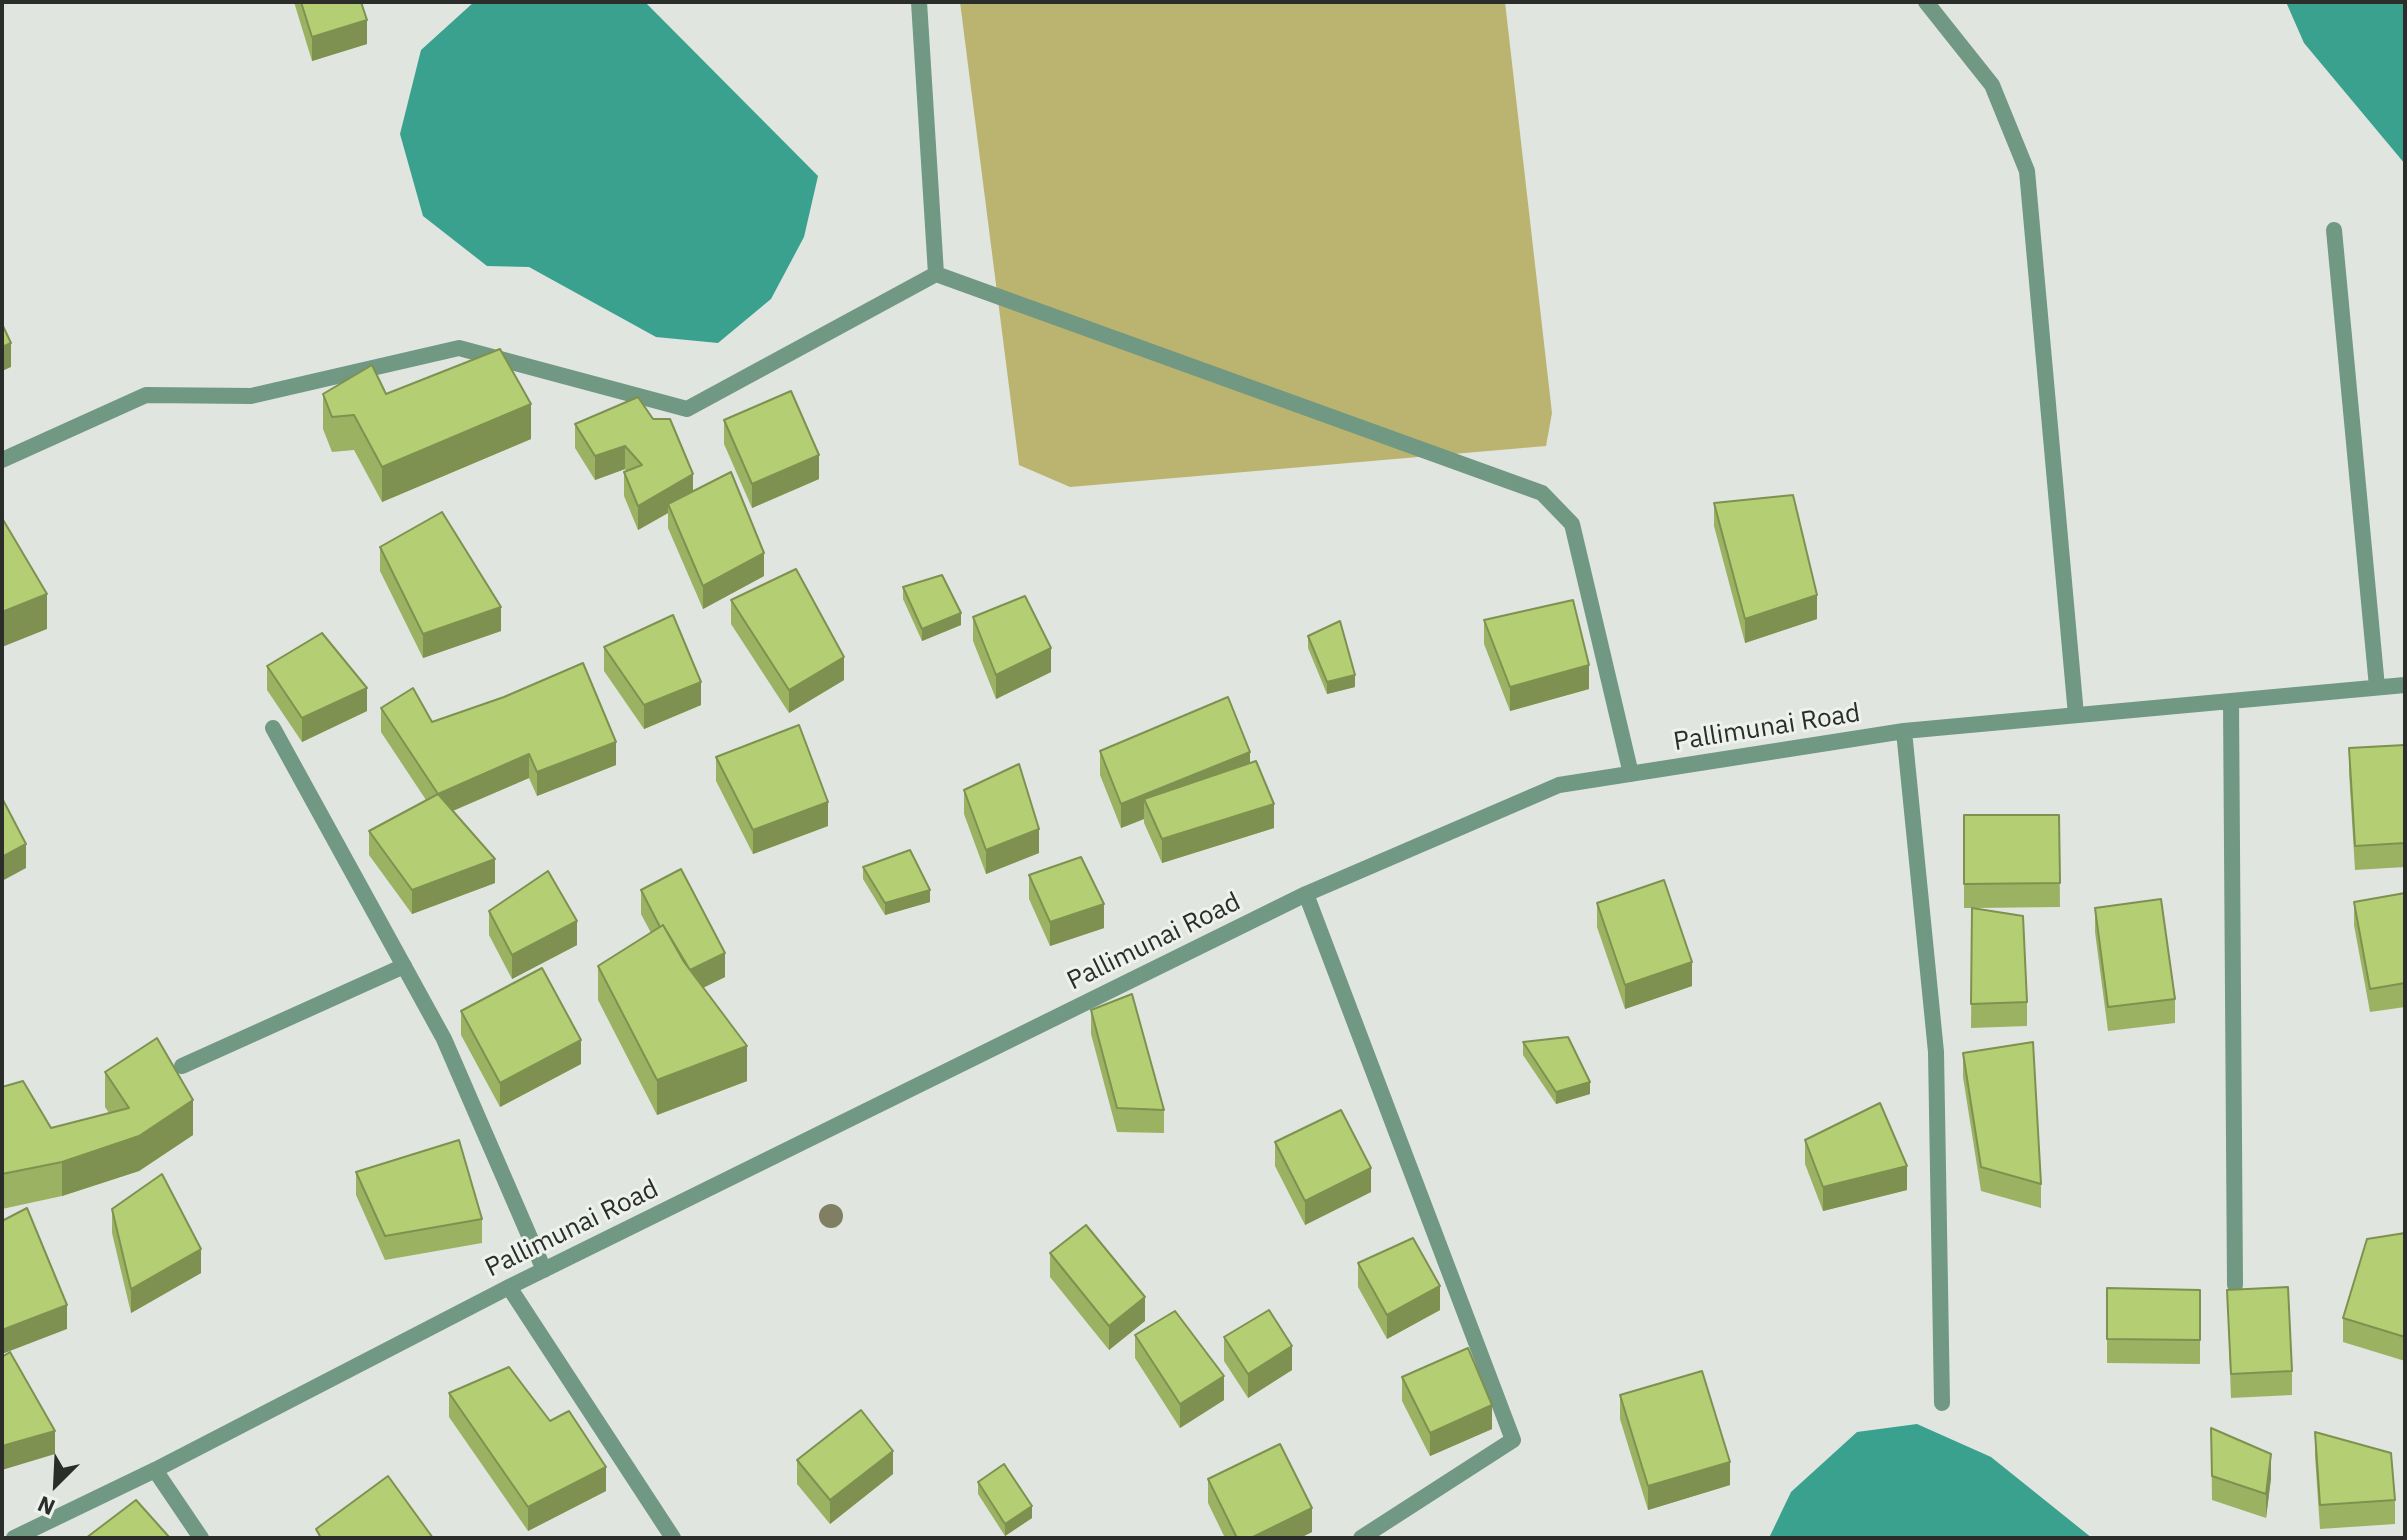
<!DOCTYPE html>
<style>
body{margin:0}
#map{position:relative;width:2407px;height:1540px;overflow:hidden;background:#e0e5df;font-family:"IBM Plex Sans",sans-serif}
canvas{display:block}
.frame{position:absolute;inset:0;border:4px solid #2b2d2b;pointer-events:none}
.north{position:absolute;left:16px;top:1444px;width:80px;height:80px;-webkit-text-stroke:6px #edf2ec;paint-order:stroke;rotate:204deg;font-size:22px;font-weight:700;line-height:32px;text-align:center;color:#2b2d2b}
.north::after{content:'';display:block;margin:auto;width:28px;height:36px;background:#2b2d2b;clip-path:polygon(50% 0,100% 100%,50% 72%,0 100%)}
</style>
<div id="map">
<canvas width="2407" height="1540"></canvas>
<div class="frame"></div>
<div class="north">N</div>
</div>
<script>
const context = document.querySelector('canvas').getContext('2d');
context.lineJoin = 'round';
function fill(path, color) { context.fillStyle = color; context.fill(path, 'evenodd'); }
const poly = rows => new Path2D(rows.map(r => 'M' + r).join(''));
function trace(path, color, width, dash) { context.strokeStyle = color; context.lineWidth = width; context.lineCap = dash ? 'butt' : 'round'; context.setLineDash(dash || []); context.stroke(path); }
function drawText(font, color, halo, rows, align = 'center') {
  context.font = font + ' "IBM Plex Sans",sans-serif'; context.lineWidth = 6; context.setLineDash([]); context.textBaseline = 'middle'; context.strokeStyle = halo; context.fillStyle = color; for (const [text, x, y, turn = 0] of rows) {
    context.save(); context.translate(x, y); context.rotate((+turn || 0) * Math.PI / 180); context.textAlign = isNaN(turn) ? turn : align; if (halo) context.strokeText(text, 0, 0); context.fillText(text, 0, 0); context.restore();
  }
}
fill(poly([
 [960,2,1505,2,1552,413,1546,446,1070,487,1019,465]
]), '#bbb471');
fill(poly([
 [474,2,645,2,818,176,804,237,771,299,718,343,656,337,529,267,487,266,423,216,400,134,421,50],
 [2286,2,2405,2,2405,164,2304,43],
 [1917,1424,1991,1457,2092,1538,1769,1538,1791,1492,1857,1432]
]), '#3aa18f');
trace(poly([
 [182,1066,404,966]
]), '#709882', 16);
trace(poly([
 [919,2,936,274],
 [1926,2,1992,85,2027,171,2076,715],
 [2334,230,2377,687],
 [2,460,146,395,251,396,459,348,687,409,936,274,1542,493,1572,524,1631,774],
 [2231,701,2235,1285],
 [273,728,444,1039,544,1270],
 [1904,731,1936,1052,1942,1403],
 [1306,894,1513,1440,1361,1538],
 [509,1287,673,1538],
 [155,1470,201,1538],
 [14,1538,155,1470,509,1287,1306,894,1559,785,1904,731,2405,685]
]), '#709882', 16);
context.fillStyle = '#807f64';
for (const [x, y] of [
 [831,1216]
]) { context.beginPath(); context.arc(x, y, 12, 0, 2 * Math.PI); context.fill(); }
fill(poly([
 [294,2,361,2,367,44,312,61],
 [323,394,386,394,531,439,382,502,354,450,332,452,323,429],
 [638,397,693,491,764,576,703,609,668,528,668,513,638,530,624,496,624,472,626,471,625,469,595,480,575,448,575,424],
 [724,420,819,479,752,508,724,444],
 [1714,503,1817,619,1745,643,1714,526],
 [380,547,501,631,423,658,380,571],
 [903,587,961,625,922,641,903,599],
 [731,600,844,680,789,713,731,624],
 [973,617,1051,672,996,699,973,641],
 [1484,620,1589,689,1510,711,1484,644],
 [1308,636,1355,687,1327,694,1308,648],
 [604,647,701,705,644,729,604,671],
 [267,666,367,711,302,742,267,690],
 [381,708,432,722,616,765,537,796,529,778,453,811,495,883,412,914,369,855,369,831,426,800,381,732],
 [2405,745,2405,867,2355,870,2349,772,2349,748],
 [1100,751,1250,763,1274,828,1162,863,1144,823,1144,819,1121,828,1100,775],
 [716,757,828,826,753,854,716,781],
 [964,790,1039,853,986,874,964,814],
 [1964,815,2059,815,2060,907,1974,908,2027,1002,2027,1026,1971,1028,1972,908,1964,908],
 [863,867,930,902,885,915,863,879],
 [1029,875,1104,928,1050,946,1029,899],
 [641,890,725,977,703,988,747,1081,657,1115,598,1000,598,966,651,933,641,914],
 [2405,893,2405,1007,2370,1012,2354,925,2354,902],
 [1597,903,1692,986,1625,1009,1597,927],
 [2095,908,2175,999,2175,1023,2108,1031,2095,932],
 [489,911,577,945,512,979,489,935],
 [1091,1010,1164,1110,1164,1133,1117,1132,1091,1034],
 [461,1011,581,1064,500,1107,461,1035],
 [1523,1042,1590,1094,1556,1104,1523,1055],
 [1963,1053,2041,1184,2041,1208,1981,1191,1963,1077],
 [105,1072,193,1135,139,1171,62,1196,2,1209,2,1087,51,1128,109,1113,105,1107],
 [1805,1140,1907,1190,1823,1211,1805,1164],
 [1275,1142,1371,1192,1305,1225,1275,1166],
 [356,1172,482,1219,482,1243,385,1260,356,1195],
 [112,1209,201,1273,131,1313,112,1233],
 [2405,1233,2405,1361,2343,1342,2343,1318],
 [1050,1253,1145,1321,1109,1350,1050,1277],
 [1358,1263,1440,1310,1387,1339,1358,1287],
 [2107,1288,2200,1290,2200,1364,2107,1363],
 [2227,1290,2292,1371,2292,1395,2231,1398],
 [1135,1335,1224,1400,1180,1428,1135,1358],
 [1224,1337,1292,1370,1248,1398,1224,1361],
 [1402,1377,1492,1429,1430,1456,1402,1401],
 [449,1393,550,1421,606,1491,528,1531,449,1417],
 [1620,1395,1730,1485,1648,1510,1620,1419],
 [2211,1428,2271,1478,2266,1518,2212,1500],
 [2315,1432,2395,1500,2395,1524,2320,1529,2315,1456],
 [797,1460,893,1474,830,1524,797,1484],
 [1208,1479,1312,1532,1300,1538,1225,1538,1208,1503],
 [978,1482,1032,1518,1005,1536,978,1494]
]), '#9bb263');
fill(poly([
 [367,20,367,44,312,61,312,37],
 [11,343,11,367,2,371,2,347],
 [531,404,531,439,382,502,382,467],
 [625,446,625,469,595,480,595,456],
 [819,455,819,479,752,508,752,484],
 [693,474,693,498,668,504,668,513,638,530,638,506],
 [764,553,764,576,703,609,703,586],
 [47,594,47,629,2,647,2,612],
 [1817,595,1817,619,1745,643,1745,619],
 [501,607,501,631,423,658,423,634],
 [961,613,961,625,922,641,922,629],
 [1051,648,1051,672,996,699,996,675],
 [844,657,844,680,789,713,789,690],
 [1589,665,1589,689,1510,711,1510,687],
 [1355,675,1355,687,1327,694,1327,682],
 [701,682,701,705,644,729,644,705],
 [367,688,367,711,302,742,302,718],
 [616,742,616,765,537,796,537,772],
 [1250,752,1250,776,1144,799,1144,819,1121,828,1121,804],
 [529,754,529,778,438,817,438,794],
 [828,802,828,826,753,854,753,830],
 [1274,804,1274,828,1162,863,1162,839],
 [1039,829,1039,853,986,874,986,850],
 [26,844,26,868,2,881,2,857],
 [495,859,495,883,412,914,412,890],
 [930,890,930,902,885,915,885,903],
 [1104,904,1104,928,1050,946,1050,922],
 [577,921,577,945,512,979,512,955],
 [725,953,725,977,684,997,684,973],
 [1692,962,1692,986,1625,1009,1625,985],
 [581,1040,581,1064,500,1107,500,1083],
 [747,1046,747,1081,657,1115,657,1080],
 [1590,1082,1590,1094,1556,1104,1556,1092],
 [193,1100,193,1135,139,1171,62,1196,62,1162],
 [1907,1166,1907,1190,1823,1211,1823,1187],
 [1371,1168,1371,1192,1305,1225,1305,1201],
 [201,1249,201,1273,131,1313,131,1289],
 [1440,1286,1440,1310,1387,1339,1387,1315],
 [1145,1297,1145,1321,1109,1350,1109,1326],
 [67,1305,67,1329,2,1354,2,1330],
 [1292,1346,1292,1370,1248,1398,1248,1374],
 [1224,1376,1224,1400,1180,1428,1180,1404],
 [1492,1405,1492,1429,1430,1456,1430,1433],
 [55,1431,55,1454,2,1470,2,1446],
 [893,1451,893,1474,830,1524,830,1500],
 [2271,1454,2271,1478,2266,1518,2266,1494],
 [1730,1462,1730,1485,1648,1510,1648,1486],
 [606,1467,606,1491,528,1531,528,1507],
 [1032,1506,1032,1518,1005,1536,1005,1524],
 [1312,1508,1312,1532,1300,1538,1251,1538]
]), '#7e9150');
const building = poly([
 [301,2,361,2,367,20,312,37,301,2],
 [2,324,11,343,2,347,2,324],
 [500,349,531,404,382,467,354,415,332,417,323,394,372,365,386,394,500,349],
 [791,391,819,455,752,484,724,420,791,391],
 [638,397,653,419,670,419,693,474,638,506,624,472,642,465,625,446,595,456,575,424,638,397],
 [731,472,764,553,703,586,668,504,731,472],
 [1793,495,1817,595,1745,619,1714,503,1793,495],
 [442,512,501,607,423,634,380,547,442,512],
 [2,518,47,594,2,612,2,518],
 [796,569,844,657,789,690,731,600,796,569],
 [942,575,961,613,922,629,903,587,942,575],
 [1025,596,1051,648,996,675,973,617,1025,596],
 [1573,600,1589,665,1510,687,1484,620,1573,600],
 [673,615,701,682,644,705,604,647,673,615],
 [1340,621,1355,675,1327,682,1308,636,1340,621],
 [322,633,367,688,302,718,267,666,322,633],
 [583,663,616,742,537,772,529,754,438,794,381,708,413,688,432,722,504,697,583,663],
 [1228,697,1250,752,1121,804,1100,751,1228,697],
 [799,725,828,802,753,830,716,757,799,725],
 [2405,745,2405,843,2355,846,2349,748,2405,745],
 [1256,761,1274,804,1162,839,1144,799,1256,761],
 [1019,764,1039,829,986,850,964,790,1019,764],
 [438,794,495,859,412,890,369,831,438,794],
 [2,798,26,844,2,857,2,798],
 [1964,815,2059,815,2060,883,1964,884,1964,815],
 [910,850,930,890,885,903,863,867,910,850],
 [1081,857,1104,904,1050,922,1029,875,1081,857],
 [681,869,725,953,690,970,663,925,660,927,641,890,681,869],
 [548,871,577,921,512,955,489,911,548,871],
 [1664,880,1692,962,1625,985,1597,903,1664,880],
 [2405,893,2405,983,2370,989,2354,902,2405,893],
 [2161,899,2175,999,2108,1007,2095,908,2161,899],
 [1972,908,2023,916,2027,1002,1971,1004,1972,908],
 [663,925,684,962,747,1046,657,1080,598,966,663,925],
 [542,968,581,1040,500,1083,461,1011,542,968],
 [1132,994,1164,1110,1117,1108,1091,1010,1132,994],
 [1568,1037,1590,1082,1556,1092,1523,1042,1568,1037],
 [157,1038,193,1100,139,1136,62,1162,2,1174,2,1087,23,1081,51,1128,129,1108,105,1072,157,1038],
 [2033,1042,2041,1184,1981,1167,1963,1053,2033,1042],
 [1880,1103,1907,1166,1823,1187,1805,1140,1880,1103],
 [1341,1110,1371,1168,1305,1201,1275,1142,1341,1110],
 [459,1140,482,1219,385,1236,356,1172,459,1140],
 [162,1174,201,1249,131,1289,112,1209,162,1174],
 [27,1208,67,1305,2,1330,2,1221,27,1208],
 [1086,1225,1145,1297,1109,1326,1050,1253,1086,1225],
 [2405,1233,2405,1337,2343,1318,2367,1239,2405,1233],
 [1413,1238,1440,1286,1387,1315,1358,1263,1413,1238],
 [2288,1287,2292,1371,2231,1374,2227,1290,2288,1287],
 [2107,1288,2200,1290,2200,1340,2107,1339,2107,1288],
 [1269,1310,1292,1346,1248,1374,1224,1337,1269,1310],
 [1175,1311,1224,1376,1180,1404,1135,1335,1175,1311],
 [1468,1348,1492,1405,1430,1433,1402,1377,1468,1348],
 [10,1352,55,1431,2,1446,2,1357,10,1352],
 [509,1367,550,1421,569,1411,606,1467,528,1507,449,1393,509,1367],
 [1702,1371,1730,1462,1648,1486,1620,1395,1702,1371],
 [861,1410,893,1451,830,1500,797,1460,861,1410],
 [2211,1428,2271,1454,2266,1494,2212,1476,2211,1428],
 [2315,1432,2391,1453,2395,1500,2320,1505,2315,1432],
 [1280,1444,1312,1508,1251,1538,1237,1538,1208,1479,1280,1444],
 [1004,1464,1032,1506,1005,1524,978,1482,1004,1464],
 [388,1476,433,1538,321,1538,316,1529,388,1476],
 [136,1500,170,1538,86,1538,136,1500]
]);
fill(building, '#b4cf73');
trace(building, '#7e9150', 2);
drawText('26px', '#2b2d2b', '#edf2ec', [
 ["Pallimunai Road",1767,728,-9],
 ["Pallimunai Road",1154,942,-26],
 ["Pallimunai Road",572,1229,-26]
]);
</script>
